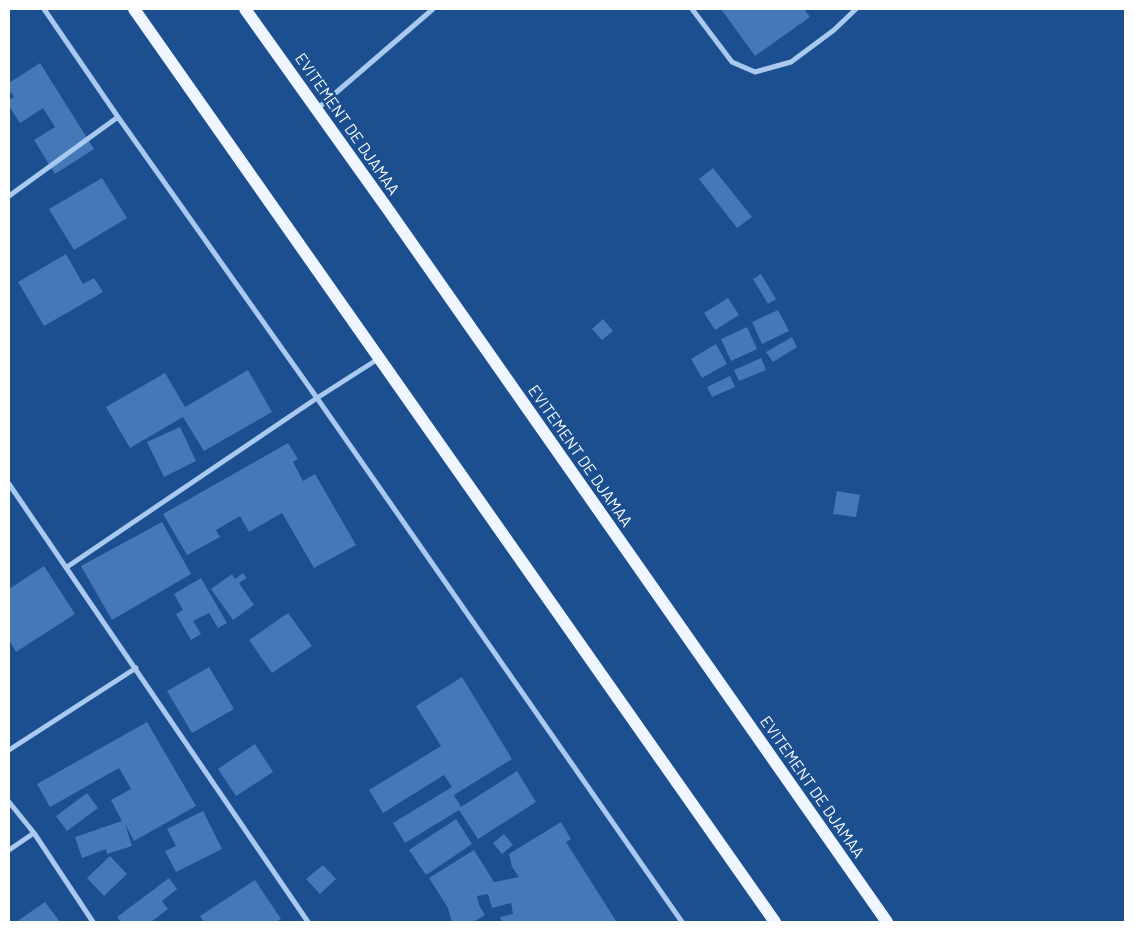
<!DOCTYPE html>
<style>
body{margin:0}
#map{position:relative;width:1134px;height:931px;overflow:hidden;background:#1b4f8f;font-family:Barlow,sans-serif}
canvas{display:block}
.frame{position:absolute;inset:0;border:10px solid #fff;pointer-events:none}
</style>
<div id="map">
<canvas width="1134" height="931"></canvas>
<div class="frame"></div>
</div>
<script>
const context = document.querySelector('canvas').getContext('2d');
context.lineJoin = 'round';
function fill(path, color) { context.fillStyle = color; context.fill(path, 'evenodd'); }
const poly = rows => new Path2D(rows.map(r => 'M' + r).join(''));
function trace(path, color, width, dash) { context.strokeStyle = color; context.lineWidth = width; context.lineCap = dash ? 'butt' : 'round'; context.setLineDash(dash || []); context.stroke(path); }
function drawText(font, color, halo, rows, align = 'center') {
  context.font = font + ' Barlow,sans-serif'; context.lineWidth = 5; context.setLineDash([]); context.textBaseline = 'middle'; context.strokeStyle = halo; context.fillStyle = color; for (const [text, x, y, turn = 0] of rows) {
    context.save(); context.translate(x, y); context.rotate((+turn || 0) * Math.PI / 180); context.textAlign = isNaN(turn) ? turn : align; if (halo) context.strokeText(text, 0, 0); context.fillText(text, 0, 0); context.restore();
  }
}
fill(poly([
 [721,9,804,9,810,17,755,56],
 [40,63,94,149,55,174,34,140,55,127,43,108,20,123,9,106,9,100,14,97,9,89,9,83],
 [713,168,752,217,737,228,699,179],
 [102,178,127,218,74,250,49,209],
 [66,254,83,284,94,278,103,292,44,326,18,282],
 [761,274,776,299,768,304,753,279],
 [728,298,739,315,715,330,704,313],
 [778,310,789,331,762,344,752,322],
 [603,319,613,331,602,340,592,329],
 [747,327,757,349,731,361,721,339],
 [792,337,797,347,773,362,766,352],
 [716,344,727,364,702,378,691,359],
 [761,358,766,370,739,381,734,370],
 [248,370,272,412,204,451,183,417,130,448,106,407,165,373,185,407],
 [730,376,735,387,712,397,707,387],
 [180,427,196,461,164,477,147,442],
 [288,443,298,459,293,462,303,481,315,474,356,545,314,568,282,513,249,532,240,516,216,530,220,537,187,555,163,514],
 [837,491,860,495,856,517,833,514],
 [162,522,191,574,112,620,81,566],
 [44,566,75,614,16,652,9,640,9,589],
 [243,573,247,578,239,583,254,605,233,620,211,589,232,574,235,579],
 [201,578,227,623,218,628,209,613,193,621,201,634,191,640,176,614,183,610,174,594],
 [288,613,312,646,272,673,249,640],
 [209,667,234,709,192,733,167,691],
 [462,677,512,759,454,795,461,807,517,771,536,802,478,839,459,810,405,843,393,823,452,787,444,775,383,813,369,790,441,746,416,706],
 [147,722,196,806,134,841,125,824,132,846,107,854,106,849,82,858,75,837,122,821,111,800,131,789,119,768,50,807,37,784],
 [255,744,273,772,236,796,218,769],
 [87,793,98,808,67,831,56,816],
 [203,811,222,849,176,872,165,851,176,846,167,829],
 [456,819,472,844,426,875,409,850],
 [561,822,571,839,566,842,616,921,502,922,500,917,513,914,511,903,492,908,488,894,477,896,479,905,485,915,473,922,452,922,448,908,429,878,474,850,494,882,519,877,512,867,509,854],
 [504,834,513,845,502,854,493,843],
 [110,856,127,874,104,896,87,878],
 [323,865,336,879,320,894,306,879],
 [169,878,177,889,162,901,168,909,151,922,121,922,117,917],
 [255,880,281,919,276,922,204,922,200,916],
 [45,902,60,922,16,922]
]), '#4478b7');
trace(poly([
 [44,9,118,117,317,398,682,922],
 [692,9,732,62,755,72,791,62,834,30,856,9],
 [317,109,433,9],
 [9,196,118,117],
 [9,484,308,922],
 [67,567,317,398,378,359],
 [9,750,136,668],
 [9,802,34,833,93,922],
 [9,850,34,833]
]), '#a9c9ee', 5);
trace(poly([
 [134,9,775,922],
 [245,9,387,208,887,922]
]), '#f0f6ff', 12);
drawText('16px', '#fff', '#1b4f8f', [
 ["EVITEMENT DE DJAMAA",347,124,55],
 ["EVITEMENT DE DJAMAA",580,456,55],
 ["EVITEMENT DE DJAMAA",812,787,55]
]);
</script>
